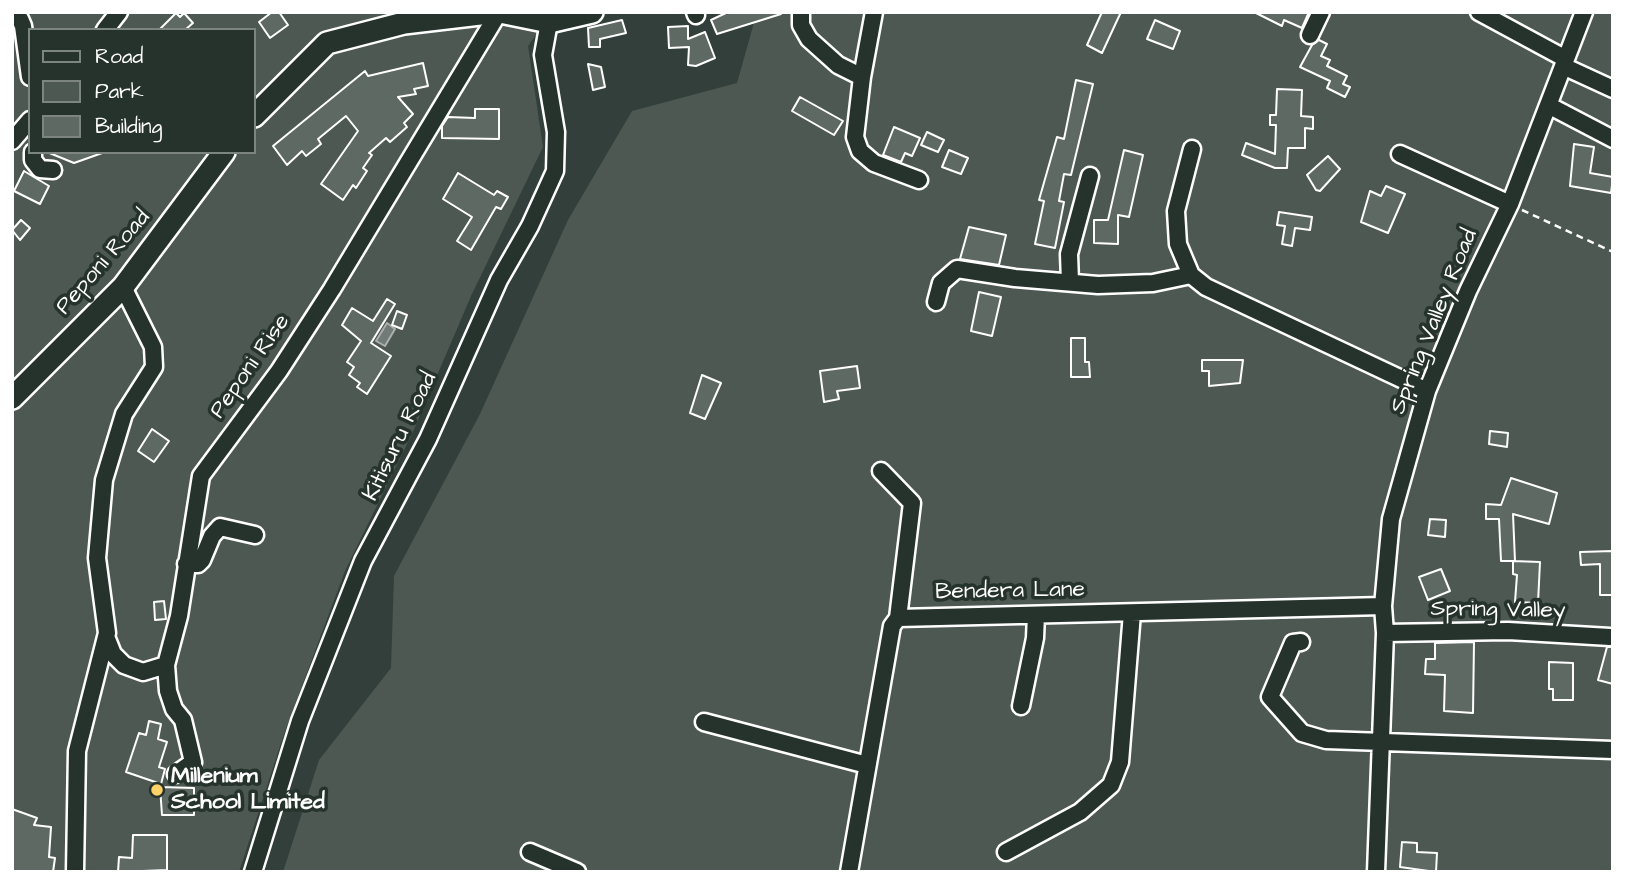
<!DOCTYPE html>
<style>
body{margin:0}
#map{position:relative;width:1625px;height:884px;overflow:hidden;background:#333f3a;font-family:"Architects Daughter",sans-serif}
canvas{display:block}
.frame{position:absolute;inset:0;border:14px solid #fff;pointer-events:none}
.legend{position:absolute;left:28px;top:28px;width:228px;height:126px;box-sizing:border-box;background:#26332d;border:2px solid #7d8581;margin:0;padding:9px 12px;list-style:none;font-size:21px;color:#fff}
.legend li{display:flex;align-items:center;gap:14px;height:35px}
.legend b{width:35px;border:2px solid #7d8581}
</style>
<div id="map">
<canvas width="1625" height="884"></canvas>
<div class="frame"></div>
<ul class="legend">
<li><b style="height:9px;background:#26332d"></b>Road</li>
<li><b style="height:19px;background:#4d5853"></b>Park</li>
<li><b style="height:19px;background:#5f6964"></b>Building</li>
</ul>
</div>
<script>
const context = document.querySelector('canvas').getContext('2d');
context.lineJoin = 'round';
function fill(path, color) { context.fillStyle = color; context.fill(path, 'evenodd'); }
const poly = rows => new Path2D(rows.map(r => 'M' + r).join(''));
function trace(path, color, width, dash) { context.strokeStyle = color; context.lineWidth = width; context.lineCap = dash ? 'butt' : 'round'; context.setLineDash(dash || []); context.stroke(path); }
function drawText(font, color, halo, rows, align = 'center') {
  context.font = font + ' "Architects Daughter",sans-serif'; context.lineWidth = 7; context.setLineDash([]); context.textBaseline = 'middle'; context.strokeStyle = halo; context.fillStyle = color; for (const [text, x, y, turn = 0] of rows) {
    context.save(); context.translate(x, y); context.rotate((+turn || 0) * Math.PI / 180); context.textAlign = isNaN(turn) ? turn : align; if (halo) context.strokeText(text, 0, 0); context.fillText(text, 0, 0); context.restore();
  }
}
fill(poly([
 [12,12,552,12,528,46,543,147,471,296,412,434,345,571,284,734,239,872,12,872],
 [30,30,254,30,254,152,30,152],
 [757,12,1613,12,1613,872,283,872,319,760,391,668,394,576,480,414,568,220,632,111,737,83]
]), '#4d5853');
const water = poly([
 [387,323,395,329,385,346,376,341,387,323]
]);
fill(water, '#737b78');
trace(water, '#abb0ae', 2);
const building = poly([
 [272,12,279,12,288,25,270,38,259,22,272,12],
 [728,12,780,12,781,14,717,34,711,20,728,12],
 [1102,12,1121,12,1102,53,1087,45,1102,12],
 [1254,12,1309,12,1302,28,1284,20,1282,26,1254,12],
 [176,13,180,17,184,13,193,23,185,30,159,30,176,13],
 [622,20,626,33,600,39,600,47,589,47,588,28,622,20],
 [1155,20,1180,31,1173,49,1147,39,1155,20],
 [688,26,688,39,705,32,715,58,696,66,688,65,689,47,669,48,668,27,688,26],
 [1319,40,1327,44,1321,56,1330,60,1327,66,1347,76,1343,84,1350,87,1345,97,1327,88,1330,81,1300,67,1312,45,1319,40],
 [423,63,428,86,414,89,416,94,398,97,413,114,404,123,407,127,390,142,386,138,369,153,372,155,363,168,367,171,356,188,353,185,343,200,321,184,358,131,346,116,318,139,321,144,306,156,302,151,287,165,273,146,365,71,368,76,423,63],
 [588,64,601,67,605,87,593,90,588,64],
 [1076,80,1093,84,1071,175,1064,174,1059,201,1064,202,1055,248,1035,244,1044,201,1039,200,1057,137,1064,139,1076,80],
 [1277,89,1302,90,1301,116,1313,117,1313,129,1305,128,1305,148,1288,148,1287,168,1275,168,1242,155,1246,143,1275,154,1276,125,1270,125,1270,115,1276,115,1277,89],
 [800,97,843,121,834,135,792,111,800,97],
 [475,109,499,109,499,139,442,138,442,126,448,117,475,118,475,109],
 [894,127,920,138,912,156,905,153,901,162,883,155,894,127],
 [927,132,944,140,938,152,921,145,927,132],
 [1574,144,1594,147,1590,173,1613,177,1611,193,1570,186,1574,144],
 [949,150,968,158,961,174,942,167,949,150],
 [1124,150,1143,155,1129,217,1118,215,1118,244,1094,243,1094,220,1108,220,1124,150],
 [47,152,105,152,74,163,47,152],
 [1328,156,1340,169,1320,191,1316,190,1307,175,1328,156],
 [24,171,49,186,40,204,14,191,24,171],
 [458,173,494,195,497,191,508,197,501,209,496,207,471,250,457,241,472,217,443,199,458,173],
 [1386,186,1405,194,1388,233,1361,222,1370,191,1381,196,1386,186],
 [1279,212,1312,217,1310,230,1295,228,1292,246,1282,244,1285,226,1277,225,1279,212],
 [21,220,30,228,20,240,12,230,21,220],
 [969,227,1006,235,999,265,960,259,969,227],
 [979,292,1001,297,992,336,971,331,979,292],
 [387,299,395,304,371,343,391,356,367,394,357,387,360,383,349,375,354,367,347,362,361,341,342,325,352,308,373,321,387,299],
 [397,311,407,315,402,329,392,325,397,311],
 [1071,338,1085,338,1085,362,1089,362,1090,377,1071,377,1071,338],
 [1202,360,1243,360,1240,383,1209,386,1209,371,1202,371,1202,360],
 [857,366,860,388,837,391,839,399,824,402,820,371,857,366],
 [702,375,721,383,705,419,690,413,702,375],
 [152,429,169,441,154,462,138,451,152,429],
 [1490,431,1508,433,1507,447,1489,444,1490,431],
 [1511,478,1557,493,1549,524,1513,514,1515,561,1501,561,1499,519,1486,519,1486,504,1501,505,1511,478],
 [1430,519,1446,520,1445,537,1428,535,1430,519],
 [1613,551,1613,595,1600,595,1600,564,1581,565,1580,552,1613,551],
 [1513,561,1540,562,1538,603,1515,602,1517,575,1513,574,1513,561],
 [1441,569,1450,591,1428,600,1419,577,1441,569],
 [164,601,166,619,155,620,154,602,164,601],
 [1474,642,1473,713,1444,711,1445,675,1425,674,1426,659,1435,659,1435,643,1474,642],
 [1607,647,1613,647,1613,684,1598,680,1607,647],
 [1549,662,1573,663,1573,700,1553,700,1553,689,1549,689,1549,662],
 [149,721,161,724,158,739,167,742,159,767,165,769,161,784,126,772,139,733,146,735,149,721],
 [160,787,194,788,194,815,162,815,160,787],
 [12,809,37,818,34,825,51,827,49,857,55,858,53,872,12,872,12,809],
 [133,835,167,835,167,870,118,872,119,857,132,858,133,835],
 [1402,842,1417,843,1417,852,1437,853,1436,872,1400,867,1402,842]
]);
fill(building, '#5f6964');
trace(building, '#fff', 2);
const minor = poly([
 [695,12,696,15],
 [801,12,801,25,809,39,838,65,862,77,855,137,860,151,874,163,919,180],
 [1479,12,1566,59],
 [12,14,20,19,23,26,30,77],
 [105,30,119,12],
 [1310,35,1321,12],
 [1563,66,1613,89],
 [862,77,874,12],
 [1548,105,1613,139],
 [12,141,30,120],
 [1192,149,1176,211,1178,244,1191,275,1206,287,1427,391],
 [33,152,33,160,40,169,53,170],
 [1400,154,1510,204],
 [1070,282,1069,254,1090,176],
 [936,302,941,283,957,269,1015,278,1098,285,1153,283,1191,275],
 [881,471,912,503,898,618],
 [186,564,198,564,202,560,212,536,220,527,255,535],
 [1385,633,1508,631,1610,637],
 [107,639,113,654,124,665,143,672,166,665],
 [1301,642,1293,643,1270,697,1302,733,1326,740,1613,750],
 [1021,706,1035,638,1036,615],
 [704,722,867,765],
 [176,774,193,762,183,720,174,709,168,691,166,665,179,616,201,476,279,371,332,289,499,12],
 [530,852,577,872],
 [1006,852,1080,812,1111,785,1120,762,1132,613],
 [75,872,77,751,107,633,97,558,104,480,124,414,154,367,153,347,123,287],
 [253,872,300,721,363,561,428,439,499,280,530,226,555,171,556,132,543,55,549,22],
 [849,872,892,626,898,618,1383,606],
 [1376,872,1385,633,1383,606,1391,519,1427,391,1468,291,1510,204,1584,12]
]);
const major = poly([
 [500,12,549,22,592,12],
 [254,116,327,43,404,23,497,12],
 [12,398,123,287,224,152]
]);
trace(minor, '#fff', 21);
trace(major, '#fff', 26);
trace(poly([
 [1522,210,1613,252]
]), '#fff', 2.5, [7, 5]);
trace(minor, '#26332d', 16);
trace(major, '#26332d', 21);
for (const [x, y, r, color] of [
 [157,790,7,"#ffd166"]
]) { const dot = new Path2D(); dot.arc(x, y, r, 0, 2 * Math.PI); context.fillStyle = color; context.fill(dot); trace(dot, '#26332d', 2.5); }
drawText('23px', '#fff', '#26332d', [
 ["Peponi Road",104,263,-49],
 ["Spring Valley Road",1435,322,-68],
 ["Peponi Rise",251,367,-55],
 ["Kitisuru Road",401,437,-64],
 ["Bendera Lane",1010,592,-1],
 ["Spring Valley",1498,611,1]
]);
drawText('bold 23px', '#fff', '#26332d', [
 ["Millenium",171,777],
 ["School Limited",171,803]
], 'left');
</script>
